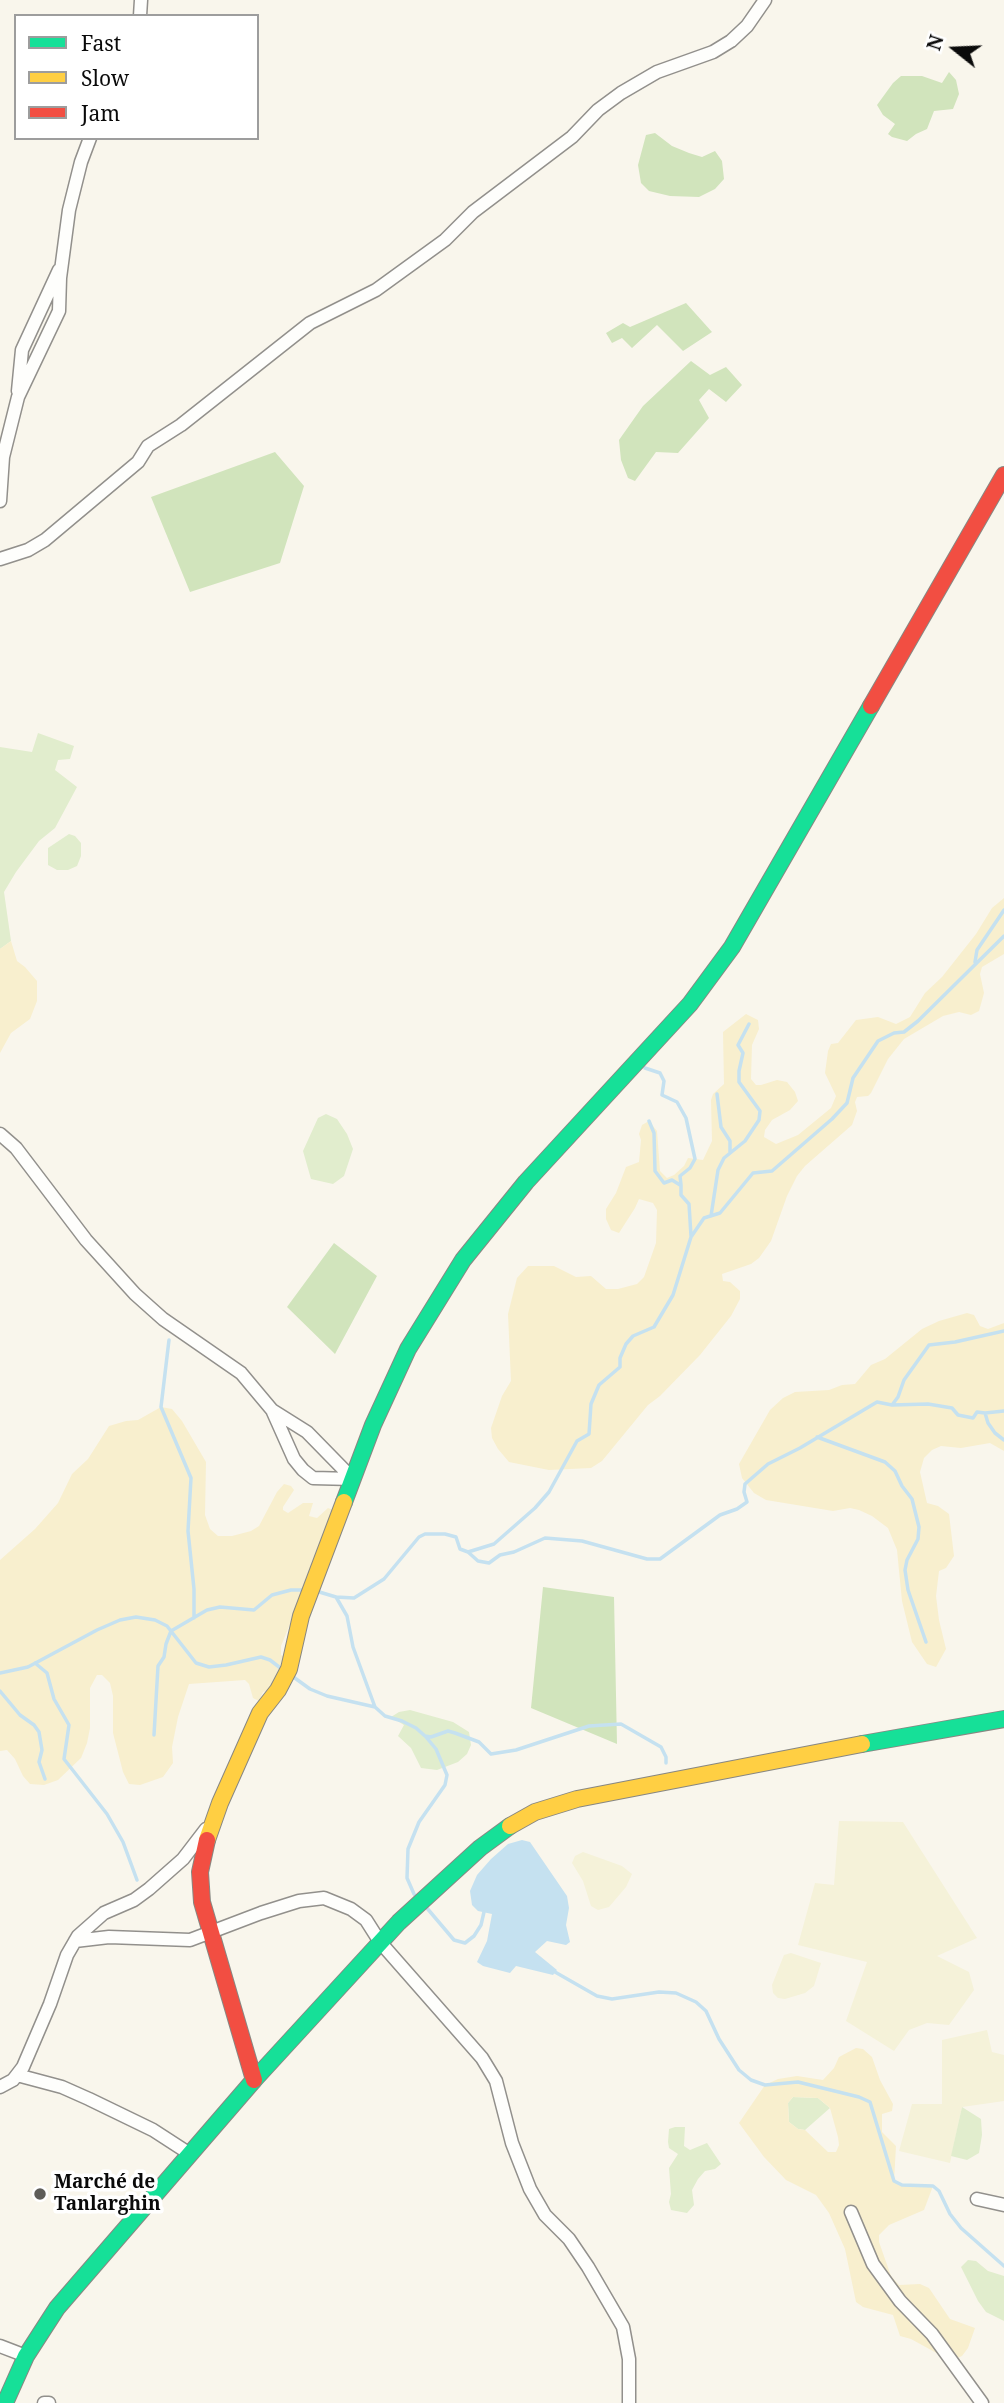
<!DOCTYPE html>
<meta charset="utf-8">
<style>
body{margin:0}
#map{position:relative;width:1004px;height:2403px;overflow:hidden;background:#f9f6ec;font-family:"Noto Serif",serif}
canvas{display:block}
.legend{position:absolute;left:14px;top:14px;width:245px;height:126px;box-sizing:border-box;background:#fff;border:2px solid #9d9d9d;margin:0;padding:9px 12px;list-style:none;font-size:21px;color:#0a0a0a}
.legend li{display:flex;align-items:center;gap:14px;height:35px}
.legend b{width:35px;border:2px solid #9d9d9d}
.north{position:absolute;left:920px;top:14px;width:70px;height:70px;-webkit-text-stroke:5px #fff;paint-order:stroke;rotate:288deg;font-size:19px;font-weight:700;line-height:28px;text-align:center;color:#0a0a0a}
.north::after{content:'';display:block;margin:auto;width:24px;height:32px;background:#0a0a0a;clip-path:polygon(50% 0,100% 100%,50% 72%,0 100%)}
</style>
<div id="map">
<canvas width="1004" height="2403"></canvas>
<ul class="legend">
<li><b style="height:9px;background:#16e098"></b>Fast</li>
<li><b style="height:9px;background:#ffcf43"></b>Slow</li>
<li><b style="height:9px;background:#f24e42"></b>Jam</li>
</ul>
<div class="north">N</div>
</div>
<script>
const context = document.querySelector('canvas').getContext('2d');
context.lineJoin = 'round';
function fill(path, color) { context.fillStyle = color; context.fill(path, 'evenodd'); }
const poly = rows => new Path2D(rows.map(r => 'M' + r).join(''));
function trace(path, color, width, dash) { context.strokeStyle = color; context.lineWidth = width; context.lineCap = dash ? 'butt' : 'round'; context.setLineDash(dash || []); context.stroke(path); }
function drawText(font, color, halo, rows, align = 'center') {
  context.font = font + ' "Noto Serif",serif'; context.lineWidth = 7; context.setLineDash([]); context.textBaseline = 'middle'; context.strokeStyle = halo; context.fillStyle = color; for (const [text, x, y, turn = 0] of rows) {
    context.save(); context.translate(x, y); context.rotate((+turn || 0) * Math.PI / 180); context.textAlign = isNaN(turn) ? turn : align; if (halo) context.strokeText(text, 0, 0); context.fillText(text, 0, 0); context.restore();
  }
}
fill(poly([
 [839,1821,903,1822,977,1938,937,1956,969,1972,974,1990,949,2025,927,2023,909,2030,894,2051,846,2021,867,1962,798,1945,815,1883,834,1885],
 [583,1852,622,1866,632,1874,626,1887,609,1907,598,1910,591,1906,583,1881,572,1863,575,1856],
 [791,1953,821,1963,814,1986,805,1993,785,1999,778,1998,773,1993,772,1985,784,1955],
 [987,2030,992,2052,1004,2055,1004,2101,962,2107,950,2163,899,2151,912,2104,942,2104,942,2040]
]), '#f5f2d9');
fill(poly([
 [38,733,74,746,70,759,58,760,55,770,77,787,55,828,39,841,16,872,4,892,11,941,0,949,0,747,32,752],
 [69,834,75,836,81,843,81,856,77,866,68,870,57,870,48,865,48,848],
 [326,1114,337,1119,347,1134,353,1149,344,1176,333,1184,311,1179,303,1151,318,1118],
 [410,1710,453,1722,469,1732,471,1745,467,1754,458,1762,437,1770,421,1768,411,1748,398,1736,404,1725,391,1717,399,1712],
 [793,2097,818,2098,830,2108,805,2130,798,2129,789,2122,788,2103],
 [962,2107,981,2119,982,2135,979,2153,967,2160,951,2156],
 [675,2127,685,2127,684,2146,690,2150,707,2143,721,2164,715,2169,705,2171,698,2179,692,2190,694,2205,687,2213,671,2210,669,2202,671,2194,669,2168,678,2154,669,2148,668,2142,669,2129],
 [968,2260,976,2261,988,2271,1004,2276,1004,2321,986,2312,978,2301,961,2267]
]), '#e1edcd');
fill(poly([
 [949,72,956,80,959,94,953,109,934,111,927,129,916,134,907,141,892,137,888,134,895,124,883,115,877,105,893,83,901,76,922,76,942,83],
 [655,133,672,146,689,153,702,157,715,151,722,161,724,179,715,189,699,197,670,196,649,191,641,183,638,165,646,135],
 [686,303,712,332,683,351,657,325,632,348,622,338,612,343,606,333,623,323,630,327],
 [691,361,710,375,726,367,742,385,726,402,709,389,699,400,709,418,678,453,656,452,635,481,628,478,621,460,619,440,643,406],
 [275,452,304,486,280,563,190,592,151,497],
 [334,1243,377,1276,335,1354,287,1307],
 [543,1587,614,1597,617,1744,531,1708]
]), '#d1e4bc');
fill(poly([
 [1004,898,1004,954,982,967,980,974,984,993,979,1011,971,1015,959,1012,943,1016,904,1039,888,1059,871,1093,868,1096,857,1097,855,1102,857,1111,852,1125,805,1166,797,1176,787,1196,771,1241,759,1258,751,1264,722,1274,723,1281,730,1282,740,1291,740,1299,731,1316,700,1355,660,1396,648,1405,602,1461,591,1468,549,1470,509,1462,498,1449,492,1438,491,1428,502,1396,511,1381,508,1314,517,1278,528,1266,554,1266,576,1277,591,1276,606,1289,618,1289,637,1284,644,1277,656,1243,657,1210,653,1203,639,1199,635,1208,619,1233,611,1230,606,1219,606,1209,616,1193,626,1167,639,1162,641,1140,639,1134,642,1125,649,1121,657,1131,660,1171,667,1178,674,1175,684,1166,688,1158,703,1160,712,1141,711,1100,713,1094,724,1084,723,1032,746,1014,758,1020,759,1029,752,1045,751,1079,756,1085,761,1085,777,1080,787,1082,795,1092,798,1101,790,1110,772,1120,765,1130,764,1137,776,1144,798,1135,831,1108,836,1096,825,1073,828,1051,831,1044,838,1043,856,1020,878,1017,896,1024,910,1017,925,993,942,977,976,934,992,908],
 [11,941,17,961,25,967,37,981,37,1001,30,1019,11,1033,0,1053,0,949],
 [967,1313,974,1315,980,1326,988,1329,1004,1323,1004,1451,990,1443,961,1448,941,1446,932,1450,924,1458,920,1472,927,1503,938,1506,949,1514,954,1556,946,1568,939,1571,936,1596,939,1620,946,1649,936,1667,927,1664,912,1642,902,1601,897,1550,888,1528,872,1516,859,1510,850,1508,833,1511,766,1500,754,1493,742,1478,739,1464,770,1410,783,1398,795,1392,829,1390,842,1385,855,1384,871,1365,885,1359,922,1329,939,1321],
 [161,1407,172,1409,182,1421,206,1462,205,1515,210,1529,218,1536,232,1536,251,1531,259,1526,277,1492,284,1484,291,1486,294,1490,283,1507,283,1510,288,1513,303,1503,313,1503,309,1516,317,1518,328,1508,336,1511,281,1646,281,1655,288,1659,274,1689,263,1692,259,1701,253,1698,249,1684,245,1680,189,1684,178,1717,172,1747,173,1763,163,1777,140,1785,129,1784,123,1772,113,1733,113,1696,110,1683,102,1675,97,1675,90,1688,90,1728,87,1743,81,1758,58,1780,44,1785,30,1784,23,1776,15,1759,7,1750,0,1751,0,1560,35,1529,58,1503,72,1474,88,1459,109,1426,126,1421,138,1420],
 [856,2048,863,2049,872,2057,880,2080,893,2104,892,2111,882,2114,882,2132,896,2146,894,2181,902,2185,933,2186,924,2210,889,2225,879,2235,879,2242,891,2276,899,2285,920,2284,929,2288,950,2319,975,2328,968,2348,962,2356,951,2361,911,2339,900,2336,893,2315,863,2307,856,2302,845,2249,829,2213,816,2195,786,2180,764,2157,739,2123,765,2085,778,2079,797,2076,823,2080,834,2068,839,2057],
 [793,2097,818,2098,830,2108,838,2137,839,2145,836,2152,828,2152,805,2130,798,2129,789,2122,788,2103]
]), '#f8efce');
fill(poly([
 [522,1840,530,1842,567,1896,569,1908,566,1925,570,1942,566,1945,547,1941,535,1952,557,1970,553,1975,516,1966,510,1973,483,1966,477,1962,487,1941,492,1914,478,1911,472,1905,470,1891,477,1875,491,1859,508,1844]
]), '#c5e1f0');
trace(poly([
 [975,962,977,950,1004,910],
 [645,1068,660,1073,664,1081,662,1095,677,1102,686,1118,695,1159,690,1168,680,1176,681,1185,681,1195,689,1204,691,1236],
 [717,1094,721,1127,730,1141,730,1152],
 [649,1121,654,1133,655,1171,664,1183,672,1180,680,1185],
 [711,1216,718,1170,724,1158,745,1141,759,1120,760,1111,739,1082,739,1071,743,1053,738,1045,749,1024],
 [169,1340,161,1407,191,1478,188,1531,194,1589,194,1618],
 [892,1405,928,1404,952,1408,958,1415,973,1418,977,1412,985,1413,988,1423,995,1433,1004,1440],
 [985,1413,1004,1411],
 [817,1437,885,1462,895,1471,902,1486,912,1499,919,1527,918,1539,907,1560,905,1570,908,1590,926,1642],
 [468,1552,494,1544,535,1508,549,1492,577,1441,589,1434,591,1404,599,1385,620,1367,620,1358,626,1344,633,1336,654,1327,673,1295,691,1237,704,1218,720,1213,753,1173,772,1171,832,1119,847,1103,853,1078,878,1041,894,1033,904,1032,918,1021,1004,936],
 [316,1591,336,1597,347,1616,353,1647,375,1707,385,1716,402,1721,416,1728,425,1736,431,1737,448,1731,455,1733,479,1742,491,1754,516,1750,589,1726,621,1724,661,1747,666,1757,666,1763],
 [336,1597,354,1598,384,1579,419,1537,425,1534,445,1534,456,1537,460,1549,468,1552,478,1561,489,1563,500,1555,514,1552,545,1538,582,1541,647,1559,660,1559,720,1515,737,1509,747,1502,744,1492,745,1484,768,1464,800,1448,877,1402,892,1405,898,1397,904,1380,929,1345,955,1342,1004,1331],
 [35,1663,47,1673,54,1699,69,1725,64,1759,107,1814,123,1842,137,1880],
 [0,1673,28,1667,97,1630,120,1620,136,1617,155,1620,167,1626,196,1663,209,1667,226,1665,261,1657,270,1660,283,1670],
 [292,1676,310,1689,327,1696,375,1707],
 [0,1691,20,1715,34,1725,39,1732,42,1750,39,1762,45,1779],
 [154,1735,158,1666,164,1657,166,1644,171,1631,207,1610,220,1607,254,1610,272,1595,291,1590,304,1590],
 [418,1899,414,1894,407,1878,408,1849,419,1822,445,1785,447,1775,436,1749,426,1737],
 [426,1907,454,1940,465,1943,474,1936,481,1925,484,1912],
 [555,1972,597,1996,612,1999,659,1992,676,1993,696,2002,706,2011,719,2039,739,2070,751,2080,765,2085,798,2082,859,2097,870,2102,894,2181,902,2185,933,2186,939,2191,950,2214,961,2228,1004,2266]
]), '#c5e1f0', 3.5);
const street = poly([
 [140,16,141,0],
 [18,391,22,350,59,270],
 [0,501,3,457,18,397,59,311,60,278,69,210,81,162,90,138],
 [0,559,28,550,45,540,138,462,148,446,181,425,310,323,376,290,445,240,473,212,572,137,598,110,621,93,657,72,713,52,731,41,747,26,765,0],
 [0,1134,16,1148,86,1240,135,1294,163,1319,241,1373,272,1410,307,1432,353,1479],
 [273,1412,294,1459,303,1470,313,1478,353,1479],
 [75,1941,109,1937,190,1940,261,1913,299,1901,324,1898,351,1909,366,1920,380,1942,482,2058,496,2081,512,2143,530,2189,545,2215,569,2239,588,2267,623,2327,629,2359,629,2403],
 [17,2075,62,2087,89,2099,153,2130,190,2154],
 [0,2087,13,2080,23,2067,50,2004,67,1955,78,1936,104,1913,134,1900,149,1889,183,1859,206,1829],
 [977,2199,1004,2205],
 [851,2212,873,2264,900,2301,932,2334,982,2403],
 [0,2346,26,2356],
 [44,2403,49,2403]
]);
const fast = poly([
 [344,1502,373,1425,408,1349,463,1260,526,1182,690,1004,732,947,871,706],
 [862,1744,1004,1719],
 [5,2403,26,2356,57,2308,254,2080,399,1922,480,1848,510,1826]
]);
const slow = poly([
 [510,1826,535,1812,577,1799,862,1744],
 [207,1840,220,1803,260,1713,278,1690,289,1669,301,1616,344,1502]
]);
const jam = poly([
 [871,706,1004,475],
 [207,1840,200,1872,202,1902,254,2080]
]);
trace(street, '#92908c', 15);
trace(fast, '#888782', 18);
trace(slow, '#888782', 18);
trace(jam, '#888782', 18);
trace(street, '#fefefc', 12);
trace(fast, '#16e098', 16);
trace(slow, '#ffcf43', 16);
trace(jam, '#f24e42', 16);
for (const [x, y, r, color] of [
 [40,2194,7,"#5e5d59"]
]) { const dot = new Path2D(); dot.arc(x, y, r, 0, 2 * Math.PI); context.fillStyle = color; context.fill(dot); trace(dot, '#fff', 2.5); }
drawText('bold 19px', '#0a0a0a', '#fff', [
 ["Marché de",54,2183],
 ["Tanlarghin",54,2205]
], 'left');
</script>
